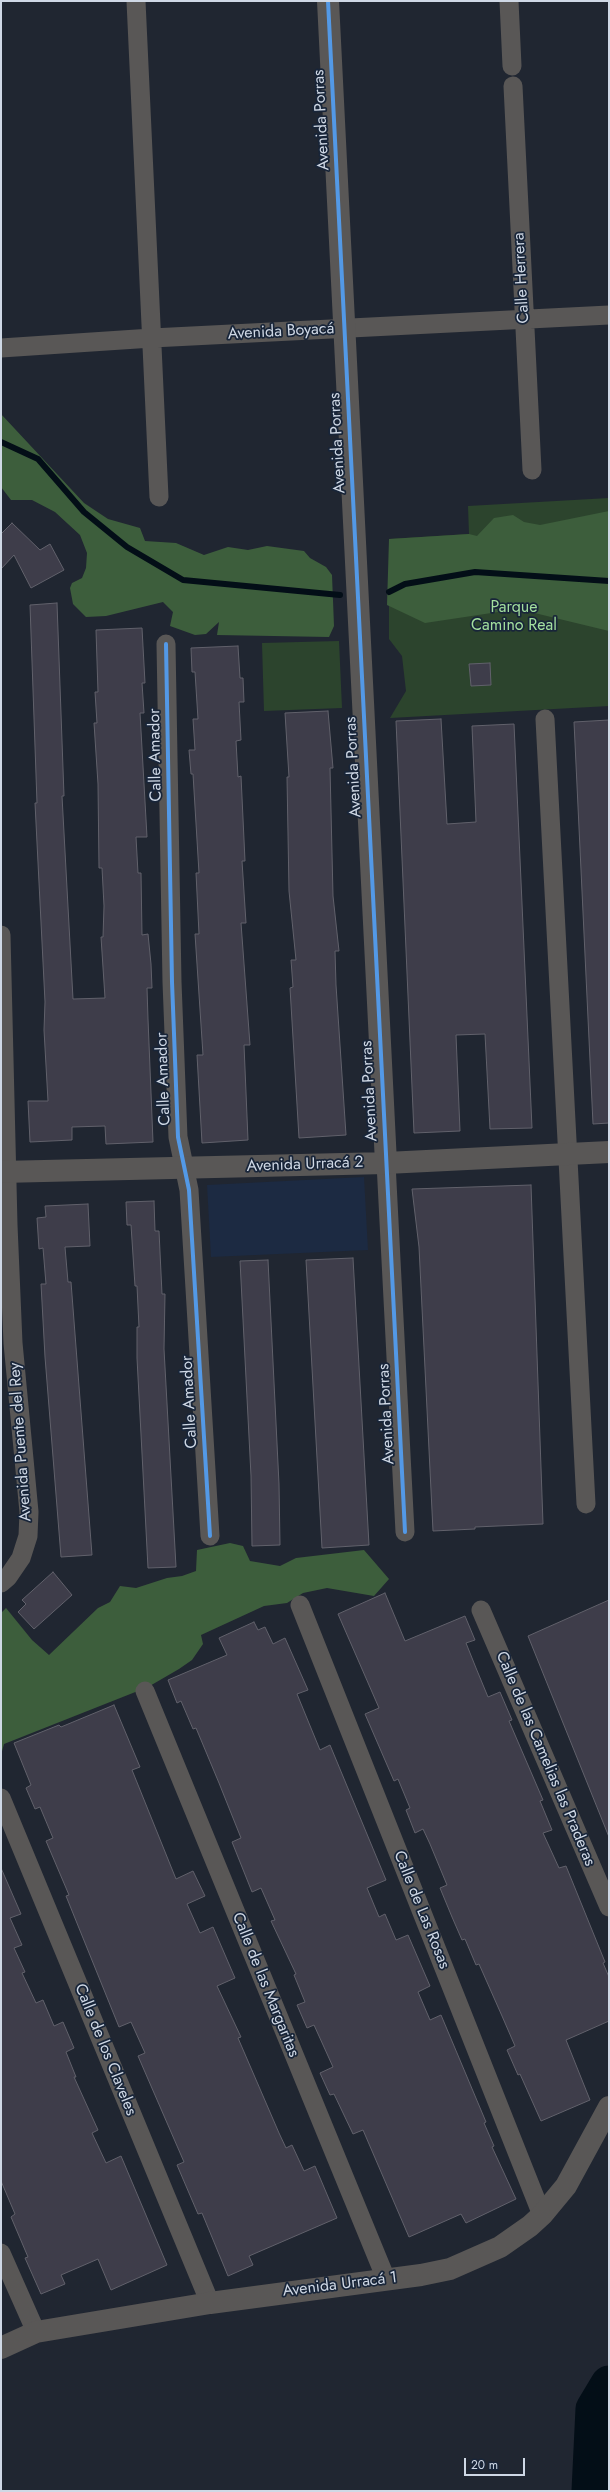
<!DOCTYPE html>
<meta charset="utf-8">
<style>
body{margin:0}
#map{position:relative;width:610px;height:2492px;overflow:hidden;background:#202631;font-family:Jost,sans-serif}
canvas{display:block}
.frame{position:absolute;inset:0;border:2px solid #cfd8e5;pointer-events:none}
.scale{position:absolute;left:464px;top:2458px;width:61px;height:18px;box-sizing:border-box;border:2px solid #cfd8e5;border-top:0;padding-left:5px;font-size:12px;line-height:14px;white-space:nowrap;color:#cfd8e5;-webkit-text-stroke:3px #182539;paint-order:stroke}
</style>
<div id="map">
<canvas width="610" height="2492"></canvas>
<div class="frame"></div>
<div class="scale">20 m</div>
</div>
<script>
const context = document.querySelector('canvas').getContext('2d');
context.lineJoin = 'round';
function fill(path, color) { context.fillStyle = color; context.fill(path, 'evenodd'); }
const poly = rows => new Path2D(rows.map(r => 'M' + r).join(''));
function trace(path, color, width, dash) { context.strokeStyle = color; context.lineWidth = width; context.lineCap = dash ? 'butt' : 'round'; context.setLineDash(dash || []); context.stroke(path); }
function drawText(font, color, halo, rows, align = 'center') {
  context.font = font + ' Jost,sans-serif'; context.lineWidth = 3.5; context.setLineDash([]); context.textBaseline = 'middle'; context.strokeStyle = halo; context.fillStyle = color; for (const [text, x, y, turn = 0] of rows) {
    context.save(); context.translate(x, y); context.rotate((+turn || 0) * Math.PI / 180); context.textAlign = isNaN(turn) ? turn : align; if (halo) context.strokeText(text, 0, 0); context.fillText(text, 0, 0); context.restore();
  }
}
fill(poly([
 [364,1177,368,1250,211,1257,207,1185]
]), '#1c2a42');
fill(poly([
 [609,498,609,706,390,718,406,691,402,656,389,639,389,539,469,534,468,506],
 [339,641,342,708,264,711,262,643]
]), '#2c442d');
fill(poly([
 [1,414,84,503,108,519,140,528,145,541,176,543,204,555,228,547,248,550,267,546,304,551,310,558,326,567,332,575,334,626,329,637,217,635,219,622,206,634,195,635,170,626,173,612,163,602,106,616,86,617,73,604,70,588,72,583,82,578,86,568,87,553,80,535,55,512,32,500,11,500,1,487],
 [609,511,609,631,518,609,425,623,387,605,389,539,469,534,477,536,494,518,513,515,524,522,540,525],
 [230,1543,243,1546,250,1561,280,1566,296,1558,364,1550,389,1579,374,1596,327,1588,303,1593,287,1603,264,1606,201,1635,203,1644,192,1660,179,1669,148,1687,4,1744,1,1755,1,1613,6,1608,32,1640,49,1655,98,1608,110,1602,120,1586,136,1588,167,1578,182,1576,196,1571,197,1550]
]), '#3d5e3c');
trace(poly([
 [1,442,38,459,84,512,127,547,183,580,340,595],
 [389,592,405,584,475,572,609,581]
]), '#030e17', 6);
trace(poly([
 [590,2491,594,2409,609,2384]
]), '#030e17', 37);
const building = poly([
 [12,523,40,550,50,544,64,570,31,588,14,555,1,569,1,534,12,523],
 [57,603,64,796,62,796,73,999,105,998,101,937,103,937,104,906,102,868,99,868,98,784,94,723,97,723,95,692,98,692,96,630,142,628,145,683,142,683,144,713,140,713,147,837,136,837,138,873,141,873,142,935,148,934,151,964,152,988,147,988,148,1019,153,1142,106,1144,105,1126,72,1127,72,1140,30,1142,28,1101,48,1101,44,1030,45,1002,35,803,37,803,30,605,57,603],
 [238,646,240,678,243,678,244,702,239,702,241,740,236,741,238,777,241,776,245,861,242,861,246,923,241,923,250,1045,244,1045,248,1140,202,1143,197,1055,203,1055,195,934,199,934,196,873,199,873,193,774,191,774,189,750,195,750,193,719,198,719,195,672,192,672,191,648,238,646],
 [490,663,491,685,471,686,469,664,490,663],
 [328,711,333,768,330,768,333,896,339,951,335,951,336,985,346,1135,299,1138,290,988,293,987,291,960,296,960,289,891,287,777,289,777,285,713,328,711],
 [441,719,447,824,476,822,472,726,514,724,532,1128,490,1129,485,1034,456,1035,460,1131,414,1133,396,721,441,719],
 [609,720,609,1123,593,1124,574,722,609,720],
 [531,1185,543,1524,475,1527,475,1529,433,1531,419,1247,412,1189,531,1185],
 [154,1201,155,1231,159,1231,162,1294,165,1294,164,1349,176,1567,148,1568,137,1358,137,1327,139,1327,137,1286,135,1286,131,1225,127,1225,126,1202,154,1201],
 [88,1204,90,1246,65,1247,68,1282,71,1282,92,1555,61,1557,45,1357,41,1284,46,1284,43,1248,39,1249,37,1218,46,1217,45,1206,88,1204],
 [353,1258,369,1545,322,1548,306,1260,353,1258],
 [268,1260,279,1484,280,1545,252,1546,251,1476,240,1261,268,1260],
 [53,1572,72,1595,34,1629,18,1612,26,1604,22,1600,53,1572],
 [385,1593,405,1641,465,1616,475,1640,466,1643,476,1668,488,1697,500,1692,512,1720,509,1721,543,1800,540,1801,552,1830,543,1833,559,1868,566,1866,605,1962,603,1963,609,1977,609,2021,566,2040,590,2100,541,2121,520,2074,518,2075,507,2050,515,2046,502,2016,479,1964,476,1965,465,1939,462,1940,452,1917,440,1888,447,1885,430,1844,423,1829,415,1833,406,1810,410,1808,398,1779,394,1781,365,1714,379,1708,338,1614,385,1593],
 [609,1600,609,1837,528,1636,609,1600],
 [254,1622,258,1630,265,1627,273,1644,285,1638,308,1690,297,1694,320,1750,330,1745,386,1880,367,1888,379,1917,385,1914,396,1940,408,1935,430,1986,418,1992,430,2020,441,2015,486,2122,484,2123,494,2146,492,2147,516,2199,466,2223,461,2214,409,2237,363,2130,353,2134,334,2094,330,2095,320,2073,333,2067,314,2025,307,2028,297,2005,305,2002,294,1975,296,1974,271,1921,275,1920,261,1888,252,1892,232,1842,241,1838,219,1783,196,1728,193,1729,181,1701,177,1703,168,1680,227,1655,219,1638,254,1622],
 [114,1705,140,1767,132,1770,176,1879,193,1871,205,1896,187,1904,200,1933,213,1927,235,1978,217,1986,241,2037,238,2038,279,2133,286,2148,292,2145,304,2171,315,2166,337,2218,249,2256,253,2265,228,2276,202,2213,198,2214,177,2165,184,2162,138,2056,145,2053,131,2022,119,2027,66,1896,69,1895,46,1841,53,1838,40,1807,35,1809,26,1788,31,1785,14,1743,59,1725,61,1727,114,1705],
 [1,1868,21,1914,10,1918,22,1945,14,1948,25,1972,22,1973,36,2003,43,2000,54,2026,63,2022,74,2048,66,2052,76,2077,74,2077,98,2130,92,2133,106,2163,121,2156,167,2265,111,2290,98,2259,61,2275,65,2284,41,2294,25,2258,28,2257,11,2217,15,2214,1,2181,1,1868]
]);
fill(building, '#3e3d4a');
trace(building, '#61616b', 1);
trace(poly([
 [136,1,159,497],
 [509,1,512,66],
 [513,86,532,470],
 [1,348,152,338,609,315],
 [166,644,172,982,178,1137,189,1190,210,1536],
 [545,719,586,1504],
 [1,935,8,1225,13,1343,29,1512,28,1536,21,1558,8,1577,1,1583],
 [386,1163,405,1532],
 [300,1605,542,2215],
 [481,1610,609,1907],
 [145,1691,386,2279],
 [1,1798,210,2303],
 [1,2253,36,2332]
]), '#595756', 19);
trace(poly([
 [328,1,386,1163],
 [1,1172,386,1163,609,1152],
 [1,2348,36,2332,210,2303,421,2275,450,2269,500,2247,530,2226,542,2215,566,2186,609,2107]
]), '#595756', 22);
trace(poly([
 [328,1,405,1532],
 [166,644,172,982,178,1137,189,1190,210,1536]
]), '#5399e6', 4);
drawText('16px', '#cfd8e5', '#182539', [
 ["Avenida Porras",322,120,-93],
 ["Calle Herrera",522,278,-93],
 ["Avenida Boyacá",281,332,-3],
 ["Avenida Porras",338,443,-93],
 ["Calle Amador",156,755,-91],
 ["Avenida Porras",354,767,-93],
 ["Calle Amador",164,1079,-92],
 ["Avenida Porras",370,1091,-93],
 ["Avenida Urracá 2",305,1165,-2],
 ["Calle Amador",190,1402,-93],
 ["Avenida Porras",387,1414,-93],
 ["Avenida Puente del Rey",21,1442,-94],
 ["Calle de las Camelias las Praderas",545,1759,67],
 ["Calle de Las Rosas",421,1910,68],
 ["Calle de las Margaritas",265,1985,68],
 ["Calle de los Claveles",105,2050,68],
 ["Avenida Urracá 1",340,2285,-7]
]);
drawText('16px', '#a3df9e', '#182539', [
 ["Parque",514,608],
 ["Camino Real",514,626]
]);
</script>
